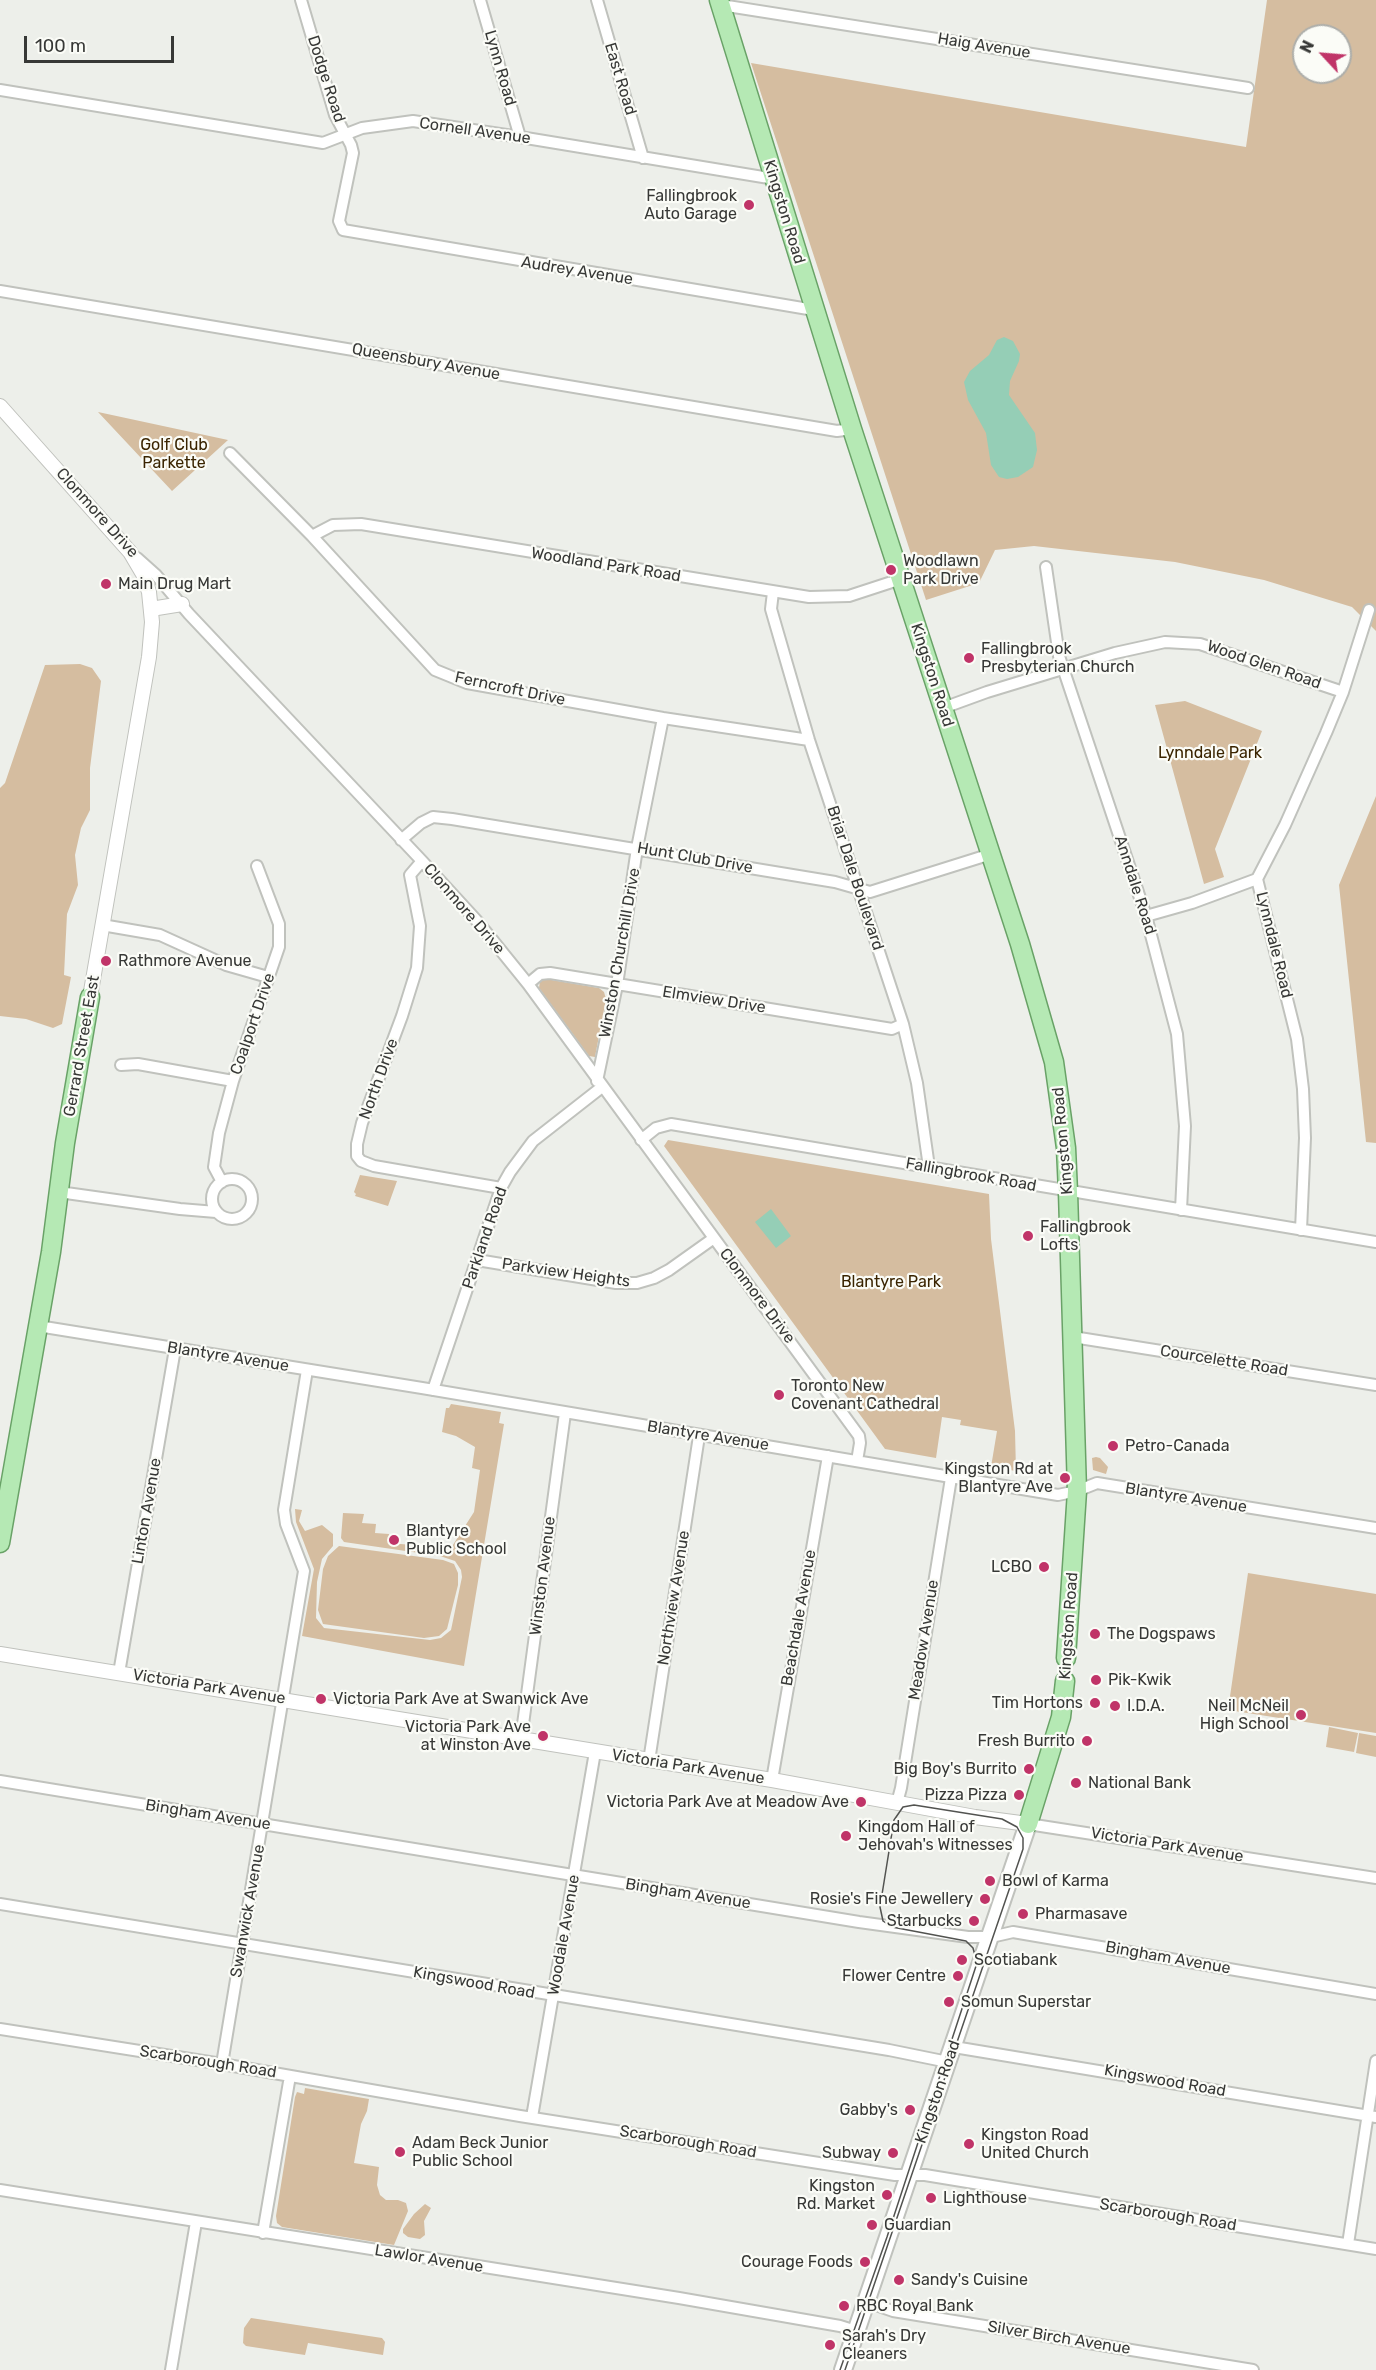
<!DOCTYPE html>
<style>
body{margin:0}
#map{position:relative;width:1376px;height:2370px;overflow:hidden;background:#edefea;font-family:Rubik,sans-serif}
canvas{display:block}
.north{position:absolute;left:1292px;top:24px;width:60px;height:60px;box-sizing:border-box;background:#fbfcf7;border:2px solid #adaeaa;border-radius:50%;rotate:296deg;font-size:16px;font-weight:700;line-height:24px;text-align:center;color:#373836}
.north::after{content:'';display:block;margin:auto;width:21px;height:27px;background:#c03468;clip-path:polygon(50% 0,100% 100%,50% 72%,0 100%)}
.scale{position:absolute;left:24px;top:36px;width:150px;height:27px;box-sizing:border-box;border:3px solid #373836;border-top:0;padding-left:8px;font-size:18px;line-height:21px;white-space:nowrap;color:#373836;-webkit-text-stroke:4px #fbfcf7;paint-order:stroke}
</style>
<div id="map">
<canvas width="1376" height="2370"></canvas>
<div class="north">N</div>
<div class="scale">100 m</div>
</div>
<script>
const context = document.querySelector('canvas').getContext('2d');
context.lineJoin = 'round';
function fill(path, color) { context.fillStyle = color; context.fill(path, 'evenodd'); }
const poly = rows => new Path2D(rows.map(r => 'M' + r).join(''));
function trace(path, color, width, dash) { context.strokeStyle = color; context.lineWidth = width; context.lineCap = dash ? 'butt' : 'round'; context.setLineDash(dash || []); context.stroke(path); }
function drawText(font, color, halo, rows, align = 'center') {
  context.font = font + ' Rubik,sans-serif'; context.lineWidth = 4.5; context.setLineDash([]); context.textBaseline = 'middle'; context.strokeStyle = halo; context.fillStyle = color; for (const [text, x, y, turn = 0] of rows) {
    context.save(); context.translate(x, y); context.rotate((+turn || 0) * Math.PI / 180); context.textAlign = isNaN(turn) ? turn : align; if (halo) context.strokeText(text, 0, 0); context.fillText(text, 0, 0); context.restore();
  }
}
fill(poly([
 [1267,0,1376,0,1376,631,1352,607,1264,580,1175,562,1034,546,995,550,979,583,926,600,751,63,1246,147],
 [1304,36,1340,36,1340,72,1304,72],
 [98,412,228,440,172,491],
 [80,664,92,668,101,681,90,768,90,810,81,828,75,855,78,885,67,914,64,975,71,977,62,1024,53,1028,26,1019,0,1016,0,788,5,783,45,665],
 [1185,701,1262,731,1215,849,1224,877,1204,884,1155,705],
 [1376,796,1376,1143,1366,1142,1339,885],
 [546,979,599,988,604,992,606,999,595,1057,589,1056,539,988,540,981],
 [668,1140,989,1194,991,1239,1015,1431,1016,1471,991,1467,997,1431,960,1425,961,1420,942,1417,936,1458,885,1449,664,1146],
 [360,1175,397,1181,388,1206,355,1196,356,1194,354,1192],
 [451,1404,501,1412,499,1423,504,1424,464,1666,302,1636,314,1569,296,1522,295,1509,302,1510,299,1521,305,1531,322,1525,333,1534,333,1546,322,1559,317,1582,316,1618,324,1628,430,1640,441,1638,451,1630,462,1577,461,1570,455,1561,440,1556,344,1542,341,1538,343,1513,364,1514,362,1523,376,1524,375,1533,389,1534,388,1543,451,1548,474,1512,480,1470,472,1468,475,1447,456,1436,442,1432,446,1408,449,1408],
 [1096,1457,1100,1458,1108,1467,1106,1474,1093,1470,1092,1458],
 [339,1546,443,1560,454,1564,458,1573,458,1585,447,1629,439,1636,424,1638,323,1624,318,1610,323,1569,328,1556],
 [1248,1573,1376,1594,1376,1733,1228,1710],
 [1329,1727,1358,1733,1354,1752,1326,1747],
 [1359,1733,1376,1736,1376,1757,1356,1753],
 [305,2088,369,2099,367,2111,361,2124,354,2163,379,2167,377,2185,380,2195,386,2200,398,2200,406,2203,408,2211,394,2245,282,2227,277,2223,276,2216,295,2097,297,2092,304,2094],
 [425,2204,431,2208,424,2221,425,2235,420,2239,408,2237,403,2233,403,2229,414,2214],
 [251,2318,382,2338,385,2342,383,2355,308,2343,305,2355,246,2346,243,2343,244,2328]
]), '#d5bda0');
fill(poly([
 [1004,337,1013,341,1020,354,1019,361,1010,381,1009,395,1035,433,1037,450,1033,467,1018,477,1007,479,999,477,991,465,986,433,968,400,964,382,970,371,989,355,997,340],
 [771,1209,791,1236,776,1248,755,1222]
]), '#95ceb6');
const minor = poly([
 [301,0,335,115,351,145,353,153,339,221,343,230,814,310],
 [480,0,520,137],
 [597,0,643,158],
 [721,5,1248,88],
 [0,90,323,143,362,128,413,121,520,137,775,179],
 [0,291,837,431,852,429],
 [230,453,312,536,435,670,467,683,663,718,809,740],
 [312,536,333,525,361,524,809,597,849,596,901,579],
 [137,558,156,575,189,614,422,861,477,921,528,984,859,1436,860,1443,857,1461],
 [1046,567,1059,656,1146,916,1177,1034,1185,1126,1181,1210],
 [773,592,771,609,809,740,903,1024,917,1083,929,1167],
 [943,708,987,692,1115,653,1165,642,1200,644,1343,692],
 [401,840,421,823,433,817,452,819,835,882,870,892,991,854],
 [422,861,410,875,420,926,417,968,402,1016,362,1123,357,1144,357,1156,361,1161,374,1166,501,1188],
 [1146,916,1192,903,1257,879],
 [102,925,160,935,226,965,268,977],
 [528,984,540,974,550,973,892,1029,903,1024],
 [121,1065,138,1064,233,1081],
 [597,1081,617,985,637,848,663,718],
 [641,1140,656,1128,671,1124,1376,1242],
 '212 1199a20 20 0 1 1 40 0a20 20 0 1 1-40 0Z',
 [222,1182,214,1167,219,1133,233,1081,279,947,279,924,257,866],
 [59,1192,180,1209,216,1212],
 [1301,1230,1305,1138,1303,1089,1297,1039,1257,879,1285,825,1326,733,1343,692,1369,610],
 [477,1260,616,1283,637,1283,654,1278,669,1270,714,1238],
 [38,1326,422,1388,1034,1491,1058,1495,1077,1491,1097,1483,1376,1528],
 [1073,1337,1376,1385],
 [433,1390,501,1188,510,1172,533,1141,602,1087],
 [119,1673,175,1349],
 [521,1739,565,1413],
 [649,1761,699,1436],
 [772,1780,828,1456],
 [0,1781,859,1922,968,1937,991,1937,1013,1932,1376,1994],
 [897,1803,901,1788,951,1478],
 [1028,1824,1376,1878],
 [0,1904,889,2050,948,2062],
 [0,2029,222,2064,520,2116,895,2175,925,2175,1376,2249],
 [954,2047,1376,2117],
 [222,2064,304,1571,286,1524,284,1510,307,1370],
 [532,2117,595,1752],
 [0,2190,679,2298,840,2326,856,2331],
 [263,2233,290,2076],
 [1348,2244,1376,2061],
 [867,2302,893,2311,1253,2370],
 [171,2370,196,2222]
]);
const tertiary = poly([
 [0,406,130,552,143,574,149,592,152,622,149,657,90,997],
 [151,609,182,604],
 [0,1654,772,1780,975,1817,1028,1824]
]);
const secondary = poly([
 [843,2370,1028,1824]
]);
const primary = poly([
 [719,0,852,429,1020,944,1054,1062,1066,1148,1068,1192,1077,1491,1066,1658],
 [0,1543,51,1252,65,1143,90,997],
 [1028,1824,1061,1717,1065,1681]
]);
trace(minor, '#c0c2bd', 14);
trace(tertiary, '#c0c2bd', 16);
trace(secondary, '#c0c2bd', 20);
trace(primary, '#69a267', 21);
trace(minor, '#fff', 10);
trace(tertiary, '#fff', 14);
trace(secondary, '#fff', 16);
trace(primary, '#b5e9b4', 18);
trace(poly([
 [840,2370,887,2237,977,1963,973,1948,966,1941,892,1927,883,1921,880,1907,894,1820,903,1807,914,1805,1002,1819,1017,1827,1023,1838,1023,1849,845,2370]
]), '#525350', 1.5);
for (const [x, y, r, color] of [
 [749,205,6,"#c03468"],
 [891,570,6,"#c03468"],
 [106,584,6,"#c03468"],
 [969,658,6,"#c03468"],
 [106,961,6,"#c03468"],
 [1028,1236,6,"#c03468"],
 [779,1395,6,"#c03468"],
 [1113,1446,6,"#c03468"],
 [1065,1478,6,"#c03468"],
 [394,1540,6,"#c03468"],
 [1044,1567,6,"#c03468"],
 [1095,1634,6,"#c03468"],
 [1096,1680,6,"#c03468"],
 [321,1699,6,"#c03468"],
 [1095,1703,6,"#c03468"],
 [1115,1706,6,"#c03468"],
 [1301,1715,6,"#c03468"],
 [543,1736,6,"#c03468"],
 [1087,1741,6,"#c03468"],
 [1029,1769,6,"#c03468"],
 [1076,1783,6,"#c03468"],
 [1019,1795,6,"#c03468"],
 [861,1802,6,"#c03468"],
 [846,1836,6,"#c03468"],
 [990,1881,6,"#c03468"],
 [985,1899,6,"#c03468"],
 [1023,1914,6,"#c03468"],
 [974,1921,6,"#c03468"],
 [962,1960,6,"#c03468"],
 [958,1976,6,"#c03468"],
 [949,2002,6,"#c03468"],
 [910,2110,6,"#c03468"],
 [969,2144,6,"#c03468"],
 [400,2152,6,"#c03468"],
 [893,2153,6,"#c03468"],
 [887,2195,6,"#c03468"],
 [931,2198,6,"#c03468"],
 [872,2225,6,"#c03468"],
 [865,2262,6,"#c03468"],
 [899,2280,6,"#c03468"],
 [844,2306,6,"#c03468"],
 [830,2345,6,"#c03468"]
]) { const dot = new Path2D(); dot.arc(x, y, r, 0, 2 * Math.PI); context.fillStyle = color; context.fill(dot); trace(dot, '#fbfcf7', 2); }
drawText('16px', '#373836', '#fbfcf7', [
 ["Haig Avenue",984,46,9],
 ["Lynn Road",500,68,74],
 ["Dodge Road",326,79,72],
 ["East Road",620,79,73],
 ["Cornell Avenue",475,131,8],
 ["Kingston Road",784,212,73],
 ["Audrey Avenue",577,271,9],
 ["Queensbury Avenue",426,362,10],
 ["Clonmore Drive",97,513,48],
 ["Woodland Park Road",606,565,9],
 ["Wood Glen Road",1264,665,19],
 ["Kingston Road",932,675,72],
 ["Ferncroft Drive",510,689,12],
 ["Hunt Club Drive",695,858,10],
 ["Briar Dale Boulevard",855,878,72],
 ["Anndale Road",1135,885,72],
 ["Clonmore Drive",464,909,49],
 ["Lynndale Road",1274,945,76],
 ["Winston Churchill Drive",620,953,-80],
 ["Elmview Drive",714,1000,9],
 ["Coalport Drive",253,1024,-71],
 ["Gerrard Street East",82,1046,-80],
 ["North Drive",379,1079,-70],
 ["Kingston Road",1063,1141,-95],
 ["Fallingbrook Road",971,1175,10],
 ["Parkland Road",485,1238,-71],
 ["Parkview Heights",566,1273,8],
 ["Clonmore Drive",757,1296,53],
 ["Blantyre Avenue",228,1357,9],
 ["Courcelette Road",1224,1361,9],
 ["Blantyre Avenue",708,1436,9],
 ["Blantyre Avenue",1186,1498,9],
 ["Linton Avenue",147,1511,-80],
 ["Winston Avenue",543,1576,-83],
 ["Northview Avenue",674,1598,-81],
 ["Beachdale Avenue",799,1618,-80],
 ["Kingston Road",1069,1626,-86],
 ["Meadow Avenue",924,1640,-81],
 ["Victoria Park Avenue",209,1687,9],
 ["Victoria Park Avenue",688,1767,9],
 ["Bingham Avenue",208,1815,9],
 ["Victoria Park Avenue",1167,1845,9],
 ["Bingham Avenue",688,1894,9],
 ["Swanwick Avenue",248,1911,-80],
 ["Woodale Avenue",564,1935,-80],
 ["Bingham Avenue",1168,1958,10],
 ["Kingswood Road",474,1983,10],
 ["Scarborough Road",208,2062,9],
 ["Kingswood Road",1165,2081,10],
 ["Kingston Road",938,2092,-71],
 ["Scarborough Road",688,2142,9],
 ["Scarborough Road",1168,2215,9],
 ["Lawlor Avenue",429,2259,9],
 ["Silver Birch Avenue",1059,2338,9]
]);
drawText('16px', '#373836', '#fbfcf7', [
 ["Fallingbrook",737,196,"right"],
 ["Auto Garage",737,214,"right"],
 ["Woodlawn",903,561],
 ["Park Drive",903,579],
 ["Main Drug Mart",118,584],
 ["Fallingbrook",981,649],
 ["Presbyterian Church",981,667],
 ["Rathmore Avenue",118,961],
 ["Fallingbrook",1040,1227],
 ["Lofts",1040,1245],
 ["Toronto New",791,1386],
 ["Covenant Cathedral",791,1404],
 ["Petro-Canada",1125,1446],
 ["Kingston Rd at",1053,1469,"right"],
 ["Blantyre Ave",1053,1487,"right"],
 ["Blantyre",406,1531],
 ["Public School",406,1549],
 ["LCBO",1032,1567,"right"],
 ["The Dogspaws",1107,1634],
 ["Pik-Kwik",1108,1680],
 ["Victoria Park Ave at Swanwick Ave",333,1699],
 ["Tim Hortons",1083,1703,"right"],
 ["I.D.A.",1127,1706],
 ["Neil McNeil",1289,1706,"right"],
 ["High School",1289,1724,"right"],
 ["Victoria Park Ave",531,1727,"right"],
 ["at Winston Ave",531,1745,"right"],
 ["Fresh Burrito",1075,1741,"right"],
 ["Big Boy's Burrito",1017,1769,"right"],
 ["National Bank",1088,1783],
 ["Pizza Pizza",1007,1795,"right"],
 ["Victoria Park Ave at Meadow Ave",849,1802,"right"],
 ["Kingdom Hall of",858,1827],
 ["Jehovah's Witnesses",858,1845],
 ["Bowl of Karma",1002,1881],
 ["Rosie's Fine Jewellery",973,1899,"right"],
 ["Pharmasave",1035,1914],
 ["Starbucks",962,1921,"right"],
 ["Scotiabank",974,1960],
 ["Flower Centre",946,1976,"right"],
 ["Somun Superstar",961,2002],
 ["Gabby's",898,2110,"right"],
 ["Kingston Road",981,2135],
 ["United Church",981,2153],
 ["Adam Beck Junior",412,2143],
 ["Public School",412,2161],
 ["Subway",881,2153,"right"],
 ["Kingston",875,2186,"right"],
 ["Rd. Market",875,2204,"right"],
 ["Lighthouse",943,2198],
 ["Guardian",884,2225],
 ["Courage Foods",853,2262,"right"],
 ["Sandy's Cuisine",911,2280],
 ["RBC Royal Bank",856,2306],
 ["Sarah's Dry",842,2336],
 ["Cleaners",842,2354]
], 'left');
drawText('16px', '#3a2401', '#fbfcf7', [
 ["Golf Club",174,445],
 ["Parkette",174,463],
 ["Lynndale Park",1210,753],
 ["Blantyre Park",891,1282]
]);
</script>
